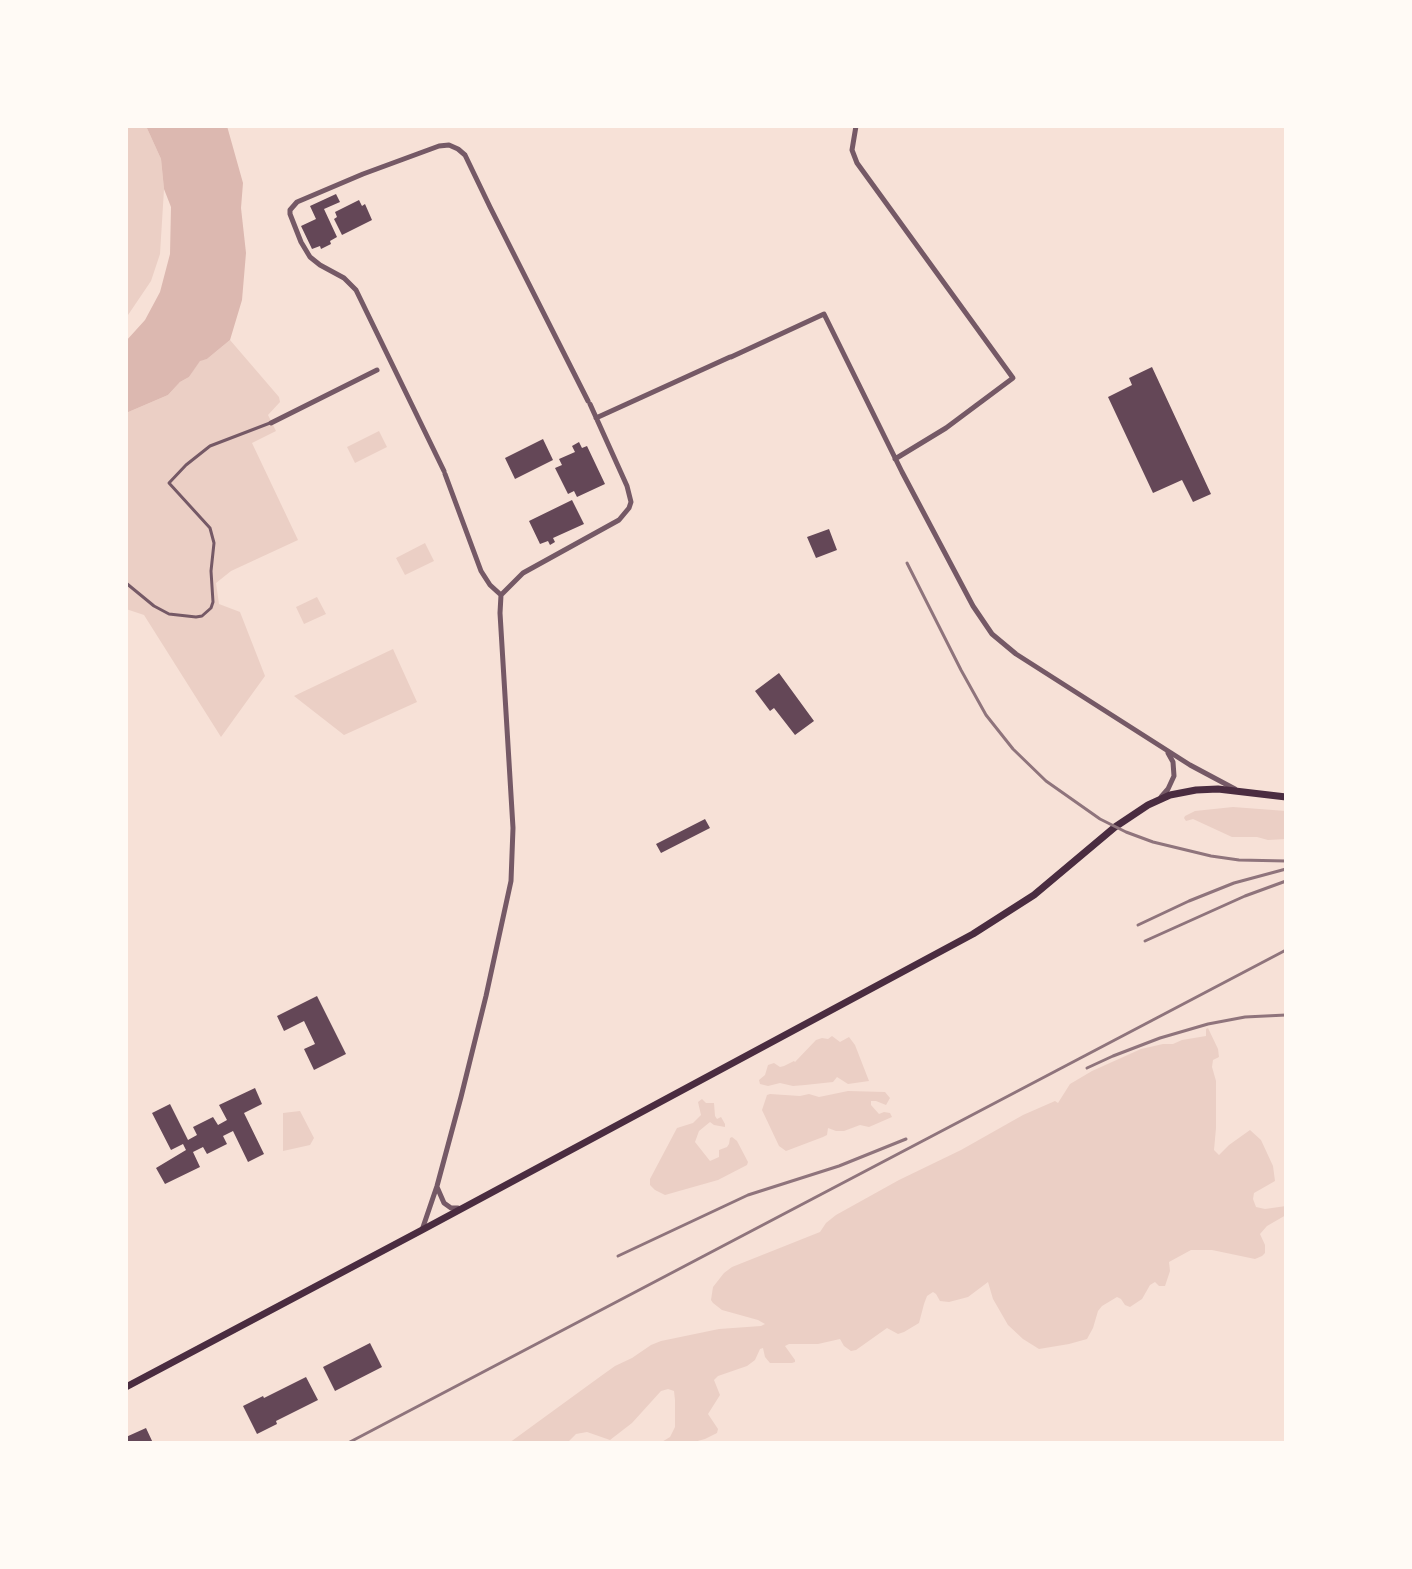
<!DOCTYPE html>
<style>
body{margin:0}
#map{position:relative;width:1412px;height:1569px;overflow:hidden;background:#f7e1d7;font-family:Overpass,sans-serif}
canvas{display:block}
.frame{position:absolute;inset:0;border:128px solid #fffaf5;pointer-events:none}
</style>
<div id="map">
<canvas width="1412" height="1569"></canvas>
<div class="frame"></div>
</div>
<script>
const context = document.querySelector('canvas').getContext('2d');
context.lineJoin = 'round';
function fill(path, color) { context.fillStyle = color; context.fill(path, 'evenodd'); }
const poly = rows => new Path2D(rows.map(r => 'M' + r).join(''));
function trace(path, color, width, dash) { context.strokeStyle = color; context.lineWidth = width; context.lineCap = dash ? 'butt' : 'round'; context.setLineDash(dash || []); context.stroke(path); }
fill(poly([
 [126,126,146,126,161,159,164,189,160,254,151,281,126,318],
 [230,340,279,397,280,402,268,415,276,431,252,443,298,540,231,571,216,583,219,604,240,612,265,676,221,737,144,615,126,609,126,413,168,395,180,382,189,377,200,360,207,359],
 [379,431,387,447,355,463,347,447],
 [425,543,434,561,405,575,396,558],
 [317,597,326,614,304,624,296,607],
 [393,649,417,702,344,735,294,696],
 [1233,807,1286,811,1286,839,1268,840,1257,837,1232,837,1193,819,1186,821,1184,818,1185,816,1195,811],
 [1208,1028,1218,1049,1219,1057,1213,1060,1212,1067,1216,1081,1216,1128,1214,1150,1219,1155,1229,1145,1250,1130,1261,1140,1273,1166,1275,1181,1254,1193,1253,1199,1256,1207,1265,1209,1286,1206,1286,1215,1267,1226,1260,1234,1265,1245,1265,1253,1262,1256,1255,1259,1212,1250,1191,1250,1169,1262,1170,1271,1165,1286,1159,1286,1155,1282,1150,1285,1142,1299,1130,1307,1125,1305,1121,1299,1117,1297,1102,1306,1098,1311,1093,1328,1087,1339,1069,1344,1039,1349,1023,1339,1008,1325,993,1299,988,1282,968,1297,949,1302,940,1301,936,1294,933,1292,927,1296,924,1304,919,1323,904,1332,898,1334,887,1328,856,1350,851,1351,844,1346,840,1339,818,1344,789,1344,785,1346,795,1360,795,1362,792,1363,770,1363,765,1357,763,1348,760,1349,755,1360,747,1366,718,1376,714,1380,720,1395,708,1414,718,1429,717,1433,705,1439,690,1443,660,1443,670,1437,675,1427,675,1400,674,1391,668,1389,661,1391,632,1423,610,1440,587,1432,576,1434,567,1443,509,1443,601,1376,615,1366,632,1358,651,1345,661,1341,719,1329,761,1326,765,1324,758,1320,722,1310,713,1303,711,1300,713,1287,724,1273,732,1267,820,1232,826,1223,836,1215,899,1180,961,1150,1023,1115,1055,1101,1058,1103,1070,1084,1092,1071,1141,1049,1163,1044,1173,1044,1182,1040,1206,1036,1206,1029],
 [832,1036,840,1042,849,1037,855,1045,869,1081,848,1084,837,1077,833,1082,805,1085,793,1086,780,1083,768,1086,760,1084,759,1080,765,1075,768,1065,774,1063,780,1067,784,1066,794,1061,795,1062,816,1040,822,1038,828,1039],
 [848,1091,885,1092,890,1098,886,1105,876,1101,871,1101,871,1105,879,1114,884,1112,890,1113,892,1117,869,1127,860,1125,844,1131,836,1131,828,1128,827,1135,823,1137,786,1151,779,1146,762,1110,767,1095,770,1094,800,1096,809,1094,819,1097],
 [702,1099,706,1103,714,1103,715,1116,717,1119,721,1117,725,1124,725,1127,714,1125,710,1122,699,1131,695,1142,710,1161,719,1157,719,1150,727,1147,729,1144,730,1138,732,1137,737,1141,748,1162,747,1165,718,1180,665,1195,655,1190,650,1185,650,1179,677,1128,693,1123,701,1115,698,1102],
 [300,1111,314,1138,310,1145,283,1151,283,1113]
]), '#ebcfc5');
fill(poly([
 [146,126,227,126,243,183,241,208,246,253,242,300,230,340,207,359,200,361,189,377,180,382,168,395,126,413,126,341,145,320,160,292,170,254,171,207,164,189,161,159]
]), '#dcb8b0');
fill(poly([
 [336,194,340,202,324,209,337,237,330,241,331,244,321,249,320,246,312,249,301,226,316,219,310,206],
 [359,200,362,206,365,204,372,220,342,235,334,219,337,217,335,212],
 [1152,367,1211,494,1193,502,1182,480,1153,493,1108,397,1132,385,1129,378],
 [543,439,553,460,515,479,505,458],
 [579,442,582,448,587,446,605,484,577,497,574,491,568,494,555,468,562,465,559,459,575,452,572,446],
 [572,500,584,524,553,538,555,542,550,545,548,541,540,544,529,521],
 [829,529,837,550,816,558,807,537],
 [779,673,814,721,795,735,774,708,770,711,755,691],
 [705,819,710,828,661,853,656,844],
 [317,996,346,1054,314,1070,304,1049,315,1044,304,1021,284,1031,277,1016],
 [255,1088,262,1104,244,1113,264,1154,248,1162,233,1131,223,1136,227,1144,207,1154,203,1147,193,1152,200,1167,165,1184,156,1168,186,1150,183,1144,171,1150,152,1113,170,1104,188,1140,197,1135,193,1127,213,1117,218,1125,227,1120,219,1105],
 [370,1343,382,1367,335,1391,323,1367],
 [306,1377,318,1400,276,1421,277,1424,257,1434,243,1406,263,1396,264,1398],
 [146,1428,153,1443,126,1443,126,1437]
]), '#644757');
trace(poly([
 [126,583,154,606,169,614,196,617,202,616,211,608,213,602,211,571,214,543,210,528,169,483,186,465,210,446,270,423]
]), '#755966', 3);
trace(poly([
 [856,126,852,150,857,163,1013,378,946,428,895,459],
 [731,357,824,314,902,472,973,606,992,634,1016,654,1190,765,1235,789],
 [596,418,730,357],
 [271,423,377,370],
 [444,471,356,290,344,278,320,265,310,257,301,242,290,214,290,210,297,202,363,174,439,146,449,145,458,149,465,155,490,207,588,401],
 [445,474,481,571,490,585,501,595],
 [501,595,523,573,619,520,629,508,631,502,627,486,590,404],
 [1161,797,1168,789,1174,776,1173,762,1168,753],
 [437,1187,444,1203,451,1208,458,1208],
 [422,1230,437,1186,461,1097,486,996,511,881,513,828,500,613,501,595]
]), '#755966', 5);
trace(poly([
 [126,1387,422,1230,973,934,1034,895,1115,827,1148,805,1170,795,1196,790,1218,789,1286,797]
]), '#4a2c40', 7);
trace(poly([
 [907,563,961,670,986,715,1013,749,1046,781,1100,819,1126,832,1153,842,1211,856,1239,860,1286,861],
 [1138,925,1189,901,1234,883,1286,869],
 [1145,941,1245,896,1286,881],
 [1087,1068,1113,1056,1160,1038,1208,1024,1245,1017,1286,1015],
 [618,1256,748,1195,839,1166,906,1139],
 [348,1443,1286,950]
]), '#8f747c', 3);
</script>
